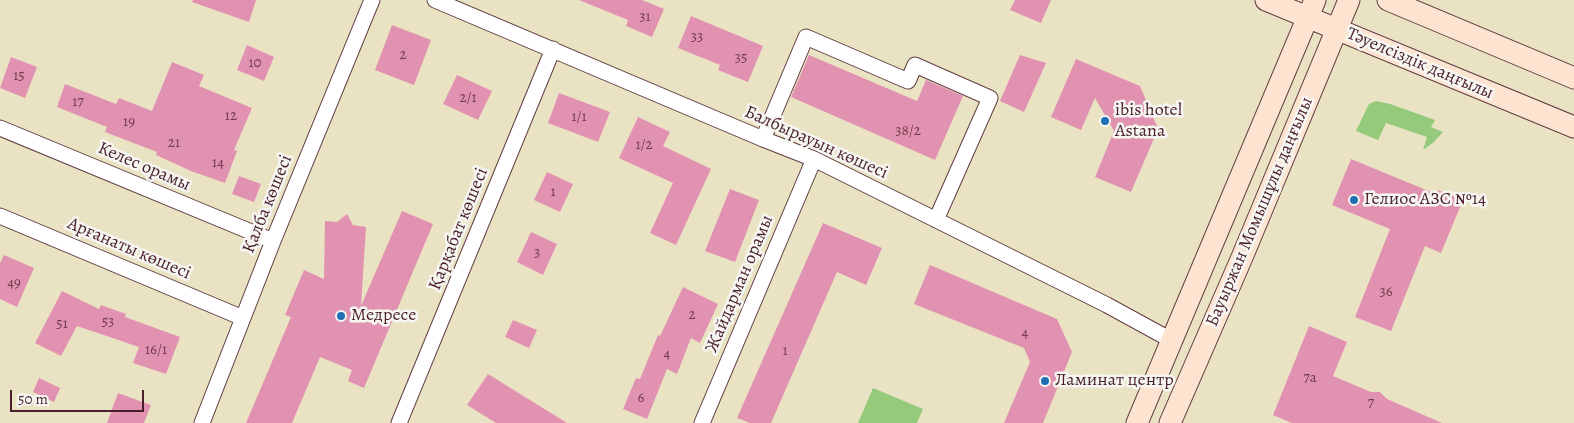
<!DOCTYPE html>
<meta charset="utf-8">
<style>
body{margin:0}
#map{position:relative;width:1574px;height:423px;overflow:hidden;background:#eae3c3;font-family:Alegreya,serif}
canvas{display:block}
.scale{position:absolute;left:10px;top:390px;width:134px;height:22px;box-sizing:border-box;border:2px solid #4a1f2b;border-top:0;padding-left:6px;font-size:15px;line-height:18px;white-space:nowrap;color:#4a1f2b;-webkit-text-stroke:4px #f6f6f2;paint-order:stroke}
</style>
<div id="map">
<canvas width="1574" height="423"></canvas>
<div class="scale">50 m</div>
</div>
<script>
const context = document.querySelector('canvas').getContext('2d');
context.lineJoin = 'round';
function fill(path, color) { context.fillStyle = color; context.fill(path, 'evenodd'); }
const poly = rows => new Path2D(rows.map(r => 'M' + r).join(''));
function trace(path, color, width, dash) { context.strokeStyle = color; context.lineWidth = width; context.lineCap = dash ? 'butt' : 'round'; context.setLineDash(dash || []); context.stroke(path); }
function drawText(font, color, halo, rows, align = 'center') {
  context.font = font + ' Alegreya,serif'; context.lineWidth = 5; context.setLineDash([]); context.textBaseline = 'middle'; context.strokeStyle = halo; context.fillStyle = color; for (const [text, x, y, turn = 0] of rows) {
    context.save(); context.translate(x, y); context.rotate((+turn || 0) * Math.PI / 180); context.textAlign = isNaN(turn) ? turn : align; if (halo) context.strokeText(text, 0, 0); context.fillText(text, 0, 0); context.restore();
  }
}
fill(poly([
 [1376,101,1390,104,1435,120,1431,127,1443,132,1434,142,1423,150,1427,137,1386,123,1378,140,1356,131,1369,104],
 [873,388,923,409,917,423,858,423]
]), '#95c97b');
fill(poly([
 [193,0,256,0,249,22,192,2],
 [579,0,642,0,664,9,652,37,626,26,628,20],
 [1015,0,1051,0,1041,23,1010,10],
 [691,16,763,46,748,82,718,70,720,65,678,48],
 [392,25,431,40,414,85,375,70],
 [247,45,274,57,264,81,237,70],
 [809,55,917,101,926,80,963,96,935,160,791,97],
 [1020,55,1046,63,1024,112,1000,101],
 [11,57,37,67,25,98,0,88],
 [1076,59,1140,86,1158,129,1131,192,1095,177,1114,131,1095,98,1081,130,1051,117],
 [172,62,204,75,199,86,252,108,234,150,237,151,225,183,191,171,156,155,157,152,105,132,107,127,57,107,65,84,116,104,119,98,152,111],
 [457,75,492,91,478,120,443,104],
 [559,93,610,112,598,142,548,123],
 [638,117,670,132,663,146,711,169,676,245,650,233,673,183,619,158],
 [1351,159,1436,194,1438,190,1463,200,1441,253,1425,246,1391,331,1355,317,1390,229,1332,205],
 [547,172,573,184,560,212,534,200],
 [239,176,261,184,254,202,232,194],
 [730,189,759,200,735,262,705,251],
 [402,211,433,224,364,388,348,381,352,370,320,357,292,423,246,423,291,317,285,315,304,270,324,279,325,221,337,222,347,214,353,225,366,227,361,306],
 [823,223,882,248,866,285,837,272,771,423,750,423,737,418],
 [531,232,557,244,543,275,517,262],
 [4,255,34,268,17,307,0,299,0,263],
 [930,265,1057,319,1072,352,1043,423,1004,423,1030,362,1024,348,914,304],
 [683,287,718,304,700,343,691,338,677,374,667,369,647,419,623,409,636,378,640,379,658,335,660,336],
 [62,291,99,309,101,305,126,314,125,317,180,337,166,374,133,363,139,347,77,326,61,356,35,343],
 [513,320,537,330,529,348,505,337],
 [1309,326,1347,342,1333,376,1371,392,1380,392,1387,399,1442,423,1292,423,1273,415],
 [488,374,567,423,496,423,467,405],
 [39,378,60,388,54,402,33,392],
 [118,393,151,405,144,423,107,423]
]), '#e292b1');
const street = poly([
 [435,0,763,139,814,159,1107,305,1171,340],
 [0,128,273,241],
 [763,139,806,37,908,81,915,65,990,98,936,220],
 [0,216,243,318],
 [202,423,273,241,372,0],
 [399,423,553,49],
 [702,423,814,159]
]);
const secondary = poly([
 [1266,0,1574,127],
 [1388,0,1574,78],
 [1137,423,1315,0],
 [1170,423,1243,255,1349,0]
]);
trace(street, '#623c42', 17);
trace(secondary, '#623c42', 23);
trace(street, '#fff', 15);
trace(secondary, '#fde4d1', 21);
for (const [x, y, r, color] of [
 [1105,121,5,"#1f6fb2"],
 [1354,200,5,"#1f6fb2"],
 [341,316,5,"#1f6fb2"],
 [1045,381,5,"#1f6fb2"]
]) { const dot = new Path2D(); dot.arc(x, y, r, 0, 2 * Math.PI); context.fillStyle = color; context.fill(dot); trace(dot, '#f6f6f2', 2); }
drawText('15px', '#703c4c', null, [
 ["31",645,17],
 ["33",697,37],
 ["2",403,55],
 ["35",741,58],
 ["10",255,63],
 ["15",19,76],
 ["2/1",468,98],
 ["17",78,102],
 ["12",231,116],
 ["1/1",579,117],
 ["19",129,122],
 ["38/2",908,131],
 ["21",174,143],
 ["1/2",644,145],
 ["14",218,163],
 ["1",553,192],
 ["3",537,253],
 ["49",14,283],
 ["36",1386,292],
 ["2",692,315],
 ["53",108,322],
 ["51",62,324],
 ["4",1025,333],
 ["16/1",156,350],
 ["1",785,351],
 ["4",667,354],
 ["7а",1310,378],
 ["6",641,398],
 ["7",1371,403]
]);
drawText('18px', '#4a1f2b', '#f6f6f2', [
 ["Тәуелсіздік даңғылы",1420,64,23],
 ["Балбырауын көшесі",816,143,24],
 ["Келес орамы",144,167,23],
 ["Қалба көшесі",268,204,-68],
 ["Бауыржан Момышұлы даңғылы",1260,212,-67],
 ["Қарқабат көшесі",459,229,-68],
 ["Арғанаты көшесі",129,249,23],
 ["Жайдарман орамы",740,284,-67]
]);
drawText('18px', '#4a1f2b', '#f6f6f2', [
 ["ibis hotel",1115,111],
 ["Astana",1115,132],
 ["Гелиос АЗС №14",1364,200],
 ["Медресе",351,316],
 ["Ламинат центр",1055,381]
], 'left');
</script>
